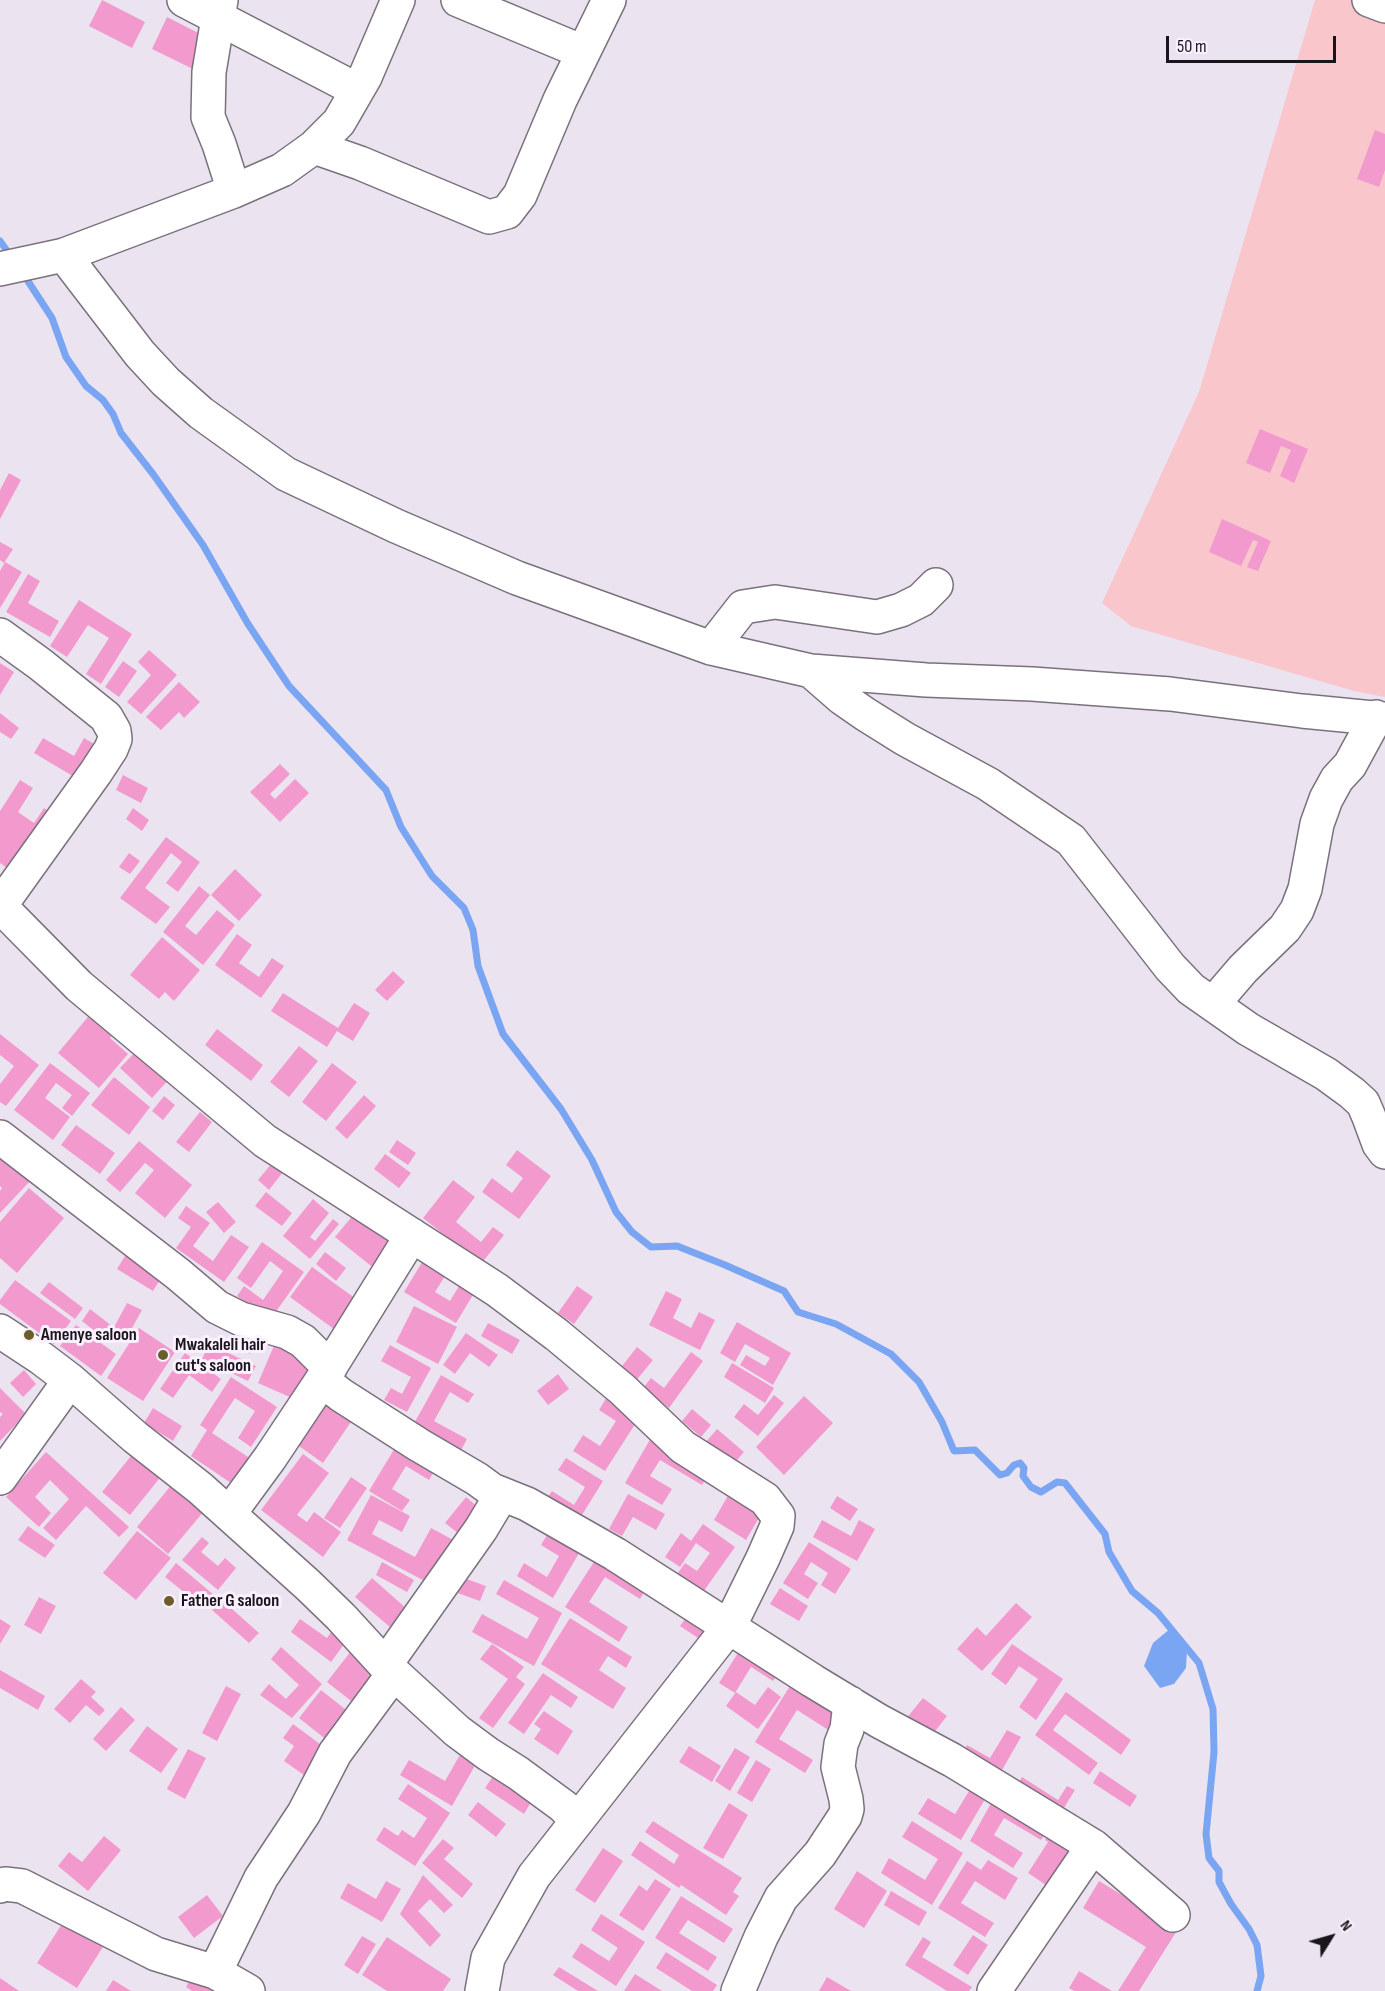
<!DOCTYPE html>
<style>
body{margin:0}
#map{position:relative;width:1385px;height:1991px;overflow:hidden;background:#ece3f0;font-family:"Sofia Sans Condensed",sans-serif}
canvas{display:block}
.north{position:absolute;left:1301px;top:1907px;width:60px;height:60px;-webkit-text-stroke:4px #faf0fe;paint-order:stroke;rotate:53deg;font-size:16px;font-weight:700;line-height:24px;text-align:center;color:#19151a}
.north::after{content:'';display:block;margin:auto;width:21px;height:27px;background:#19151a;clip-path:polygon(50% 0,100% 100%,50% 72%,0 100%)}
.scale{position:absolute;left:1166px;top:36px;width:170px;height:27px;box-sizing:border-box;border:3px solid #19151a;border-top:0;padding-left:8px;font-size:18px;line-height:21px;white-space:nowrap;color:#19151a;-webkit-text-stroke:4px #faf0fe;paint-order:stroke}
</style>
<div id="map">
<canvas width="1385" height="1991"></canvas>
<div class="north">N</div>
<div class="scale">50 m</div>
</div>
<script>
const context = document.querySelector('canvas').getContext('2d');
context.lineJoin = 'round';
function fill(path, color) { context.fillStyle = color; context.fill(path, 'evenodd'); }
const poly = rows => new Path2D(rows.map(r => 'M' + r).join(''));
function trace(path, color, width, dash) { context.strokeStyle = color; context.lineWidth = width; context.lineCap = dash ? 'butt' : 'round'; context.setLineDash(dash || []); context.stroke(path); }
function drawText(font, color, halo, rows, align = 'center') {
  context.font = font + ' "Sofia Sans Condensed",sans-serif'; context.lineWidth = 6; context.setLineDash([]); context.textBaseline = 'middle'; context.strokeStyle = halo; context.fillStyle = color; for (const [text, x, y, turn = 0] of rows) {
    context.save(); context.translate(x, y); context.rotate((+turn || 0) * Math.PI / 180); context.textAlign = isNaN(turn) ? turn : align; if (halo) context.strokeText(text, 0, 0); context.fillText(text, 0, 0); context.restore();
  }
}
fill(poly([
 [1315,0,1385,0,1385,697,1354,691,1131,626,1102,603,1199,392]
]), '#f9c6cb');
fill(poly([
 [1171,1628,1187,1650,1186,1668,1174,1684,1160,1688,1144,1666,1153,1643]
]), '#7aa5f2');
trace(poly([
 [0,241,12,258],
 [22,272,52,318,66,357,86,386,103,400,113,414,121,433,153,474,203,545,248,624,289,686,386,790,401,827,432,876,464,908,473,930,478,966,503,1034,561,1109,592,1160,616,1212,632,1232,651,1247,677,1246,725,1265,784,1291,798,1312,836,1324,891,1354,919,1382,942,1422,954,1451,975,1450,1000,1475,1007,1473,1014,1465,1020,1463,1024,1468,1023,1476,1031,1487,1041,1492,1057,1482,1065,1483,1105,1534,1109,1552,1132,1591,1158,1613,1199,1663,1213,1709,1214,1752,1206,1834,1209,1858,1219,1871,1219,1882,1231,1904,1249,1929,1257,1945,1261,1976,1257,1991]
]), '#7aa5f2', 7);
fill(poly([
 [102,0,145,22,132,48,89,26],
 [167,17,212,40,197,71,152,49],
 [1375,130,1385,134,1385,170,1379,187,1357,179],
 [1260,429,1308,449,1294,483,1280,476,1291,450,1281,446,1270,473,1246,463],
 [9,473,21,480,0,519,0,490],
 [1222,519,1271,541,1258,571,1247,567,1258,542,1253,540,1241,566,1209,552],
 [0,542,13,549,4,563,0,560],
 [5,562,22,572,0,608,0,571],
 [28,574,40,581,28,603,59,621,50,637,6,612],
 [79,600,132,634,101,684,86,674,109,638,88,625,67,657,50,646],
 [149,650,177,675,141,714,127,702,151,675,138,662],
 [123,661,137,671,119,697,105,687],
 [0,663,14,672,0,695],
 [179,682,200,702,184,718,179,712,161,730,146,717],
 [0,713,19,728,11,739,0,732],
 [43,738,74,756,84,738,96,745,76,778,34,753],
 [280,764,290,774,270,794,275,799,295,779,309,793,280,822,250,792],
 [123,775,148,788,141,803,116,790],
 [20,780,33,788,18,812,34,823,44,808,56,816,17,875,0,863,0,811],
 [133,808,149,820,142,831,126,819],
 [166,837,200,862,178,892,166,883,182,862,171,853,145,888,170,907,156,924,120,898],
 [129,853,140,861,130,874,119,867],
 [235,869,262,895,239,921,211,895],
 [199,886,210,895,185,926,196,935,217,910,235,925,203,965,163,932],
 [237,934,252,945,239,963,259,977,272,958,284,966,261,998,215,965],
 [162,937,200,970,174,1001,165,992,159,999,130,975],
 [393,971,405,982,387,1001,375,990],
 [283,993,338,1028,354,1003,370,1013,353,1041,337,1031,327,1047,271,1011],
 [97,1006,120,1026,110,1038,128,1054,99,1088,58,1053],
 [217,1029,263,1065,251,1081,205,1045],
 [0,1034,39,1065,6,1106,0,1102,0,1084,14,1066,0,1055],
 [299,1046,318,1061,289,1097,270,1082],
 [140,1047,171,1077,152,1098,120,1068],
 [50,1063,90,1093,72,1116,62,1108,72,1095,56,1083,45,1098,70,1117,53,1140,14,1110],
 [332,1063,357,1082,326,1121,302,1102],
 [114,1077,150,1107,129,1135,91,1105],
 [364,1095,376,1106,347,1139,335,1128],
 [164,1096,175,1105,163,1120,152,1111],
 [200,1112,212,1122,189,1152,176,1142],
 [76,1125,115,1153,100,1174,61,1145],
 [397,1140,416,1153,408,1165,389,1152],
 [139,1141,192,1185,165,1218,135,1193,154,1170,145,1163,120,1192,106,1180],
 [517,1150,551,1176,519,1219,482,1192,492,1178,512,1193,523,1178,506,1165],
 [0,1152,31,1180,0,1213,0,1191,2,1188,0,1186],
 [385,1154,411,1173,399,1188,374,1169],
 [272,1163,283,1172,269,1190,258,1180],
 [453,1180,475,1197,456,1222,481,1242,493,1227,504,1235,481,1264,423,1218],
 [29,1188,64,1218,17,1273,0,1258,0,1222],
 [266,1192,292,1213,282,1226,255,1206],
 [313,1199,329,1213,310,1237,315,1241,333,1219,339,1224,310,1259,283,1236],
 [218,1202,236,1222,224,1233,206,1212],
 [186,1206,210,1223,193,1246,213,1261,231,1235,249,1247,224,1282,176,1248,191,1227,178,1218],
 [354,1214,394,1246,376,1270,335,1237],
 [262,1242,304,1272,270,1320,237,1296,244,1286,263,1300,283,1271,270,1261,251,1288,237,1278],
 [130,1248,166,1270,153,1291,117,1269],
 [325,1252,346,1268,336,1281,316,1264],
 [427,1254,450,1268,435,1292,450,1301,465,1276,479,1285,456,1323,404,1292],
 [312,1267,363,1304,342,1335,290,1297],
 [15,1280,71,1321,54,1344,0,1304,0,1300],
 [49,1282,83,1308,75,1319,40,1293],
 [577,1286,593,1297,574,1324,558,1313],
 [666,1291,682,1299,673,1318,691,1328,699,1312,715,1320,700,1350,649,1325],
 [127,1303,142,1310,126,1339,112,1331],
 [414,1306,457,1327,438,1364,396,1342],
 [90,1309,112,1326,102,1337,82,1321],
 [737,1322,791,1353,773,1385,740,1365,746,1355,765,1366,770,1358,745,1344,735,1362,720,1353],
 [488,1323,520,1340,512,1354,481,1336],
 [76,1325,116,1354,101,1376,60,1346],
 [249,1326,263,1339,250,1354,235,1342],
 [139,1328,175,1352,143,1401,107,1378],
 [466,1333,498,1355,489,1367,470,1353,455,1374,443,1365],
 [276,1341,319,1360,301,1402,258,1383],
 [209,1344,256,1366,248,1381,202,1359],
 [390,1345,431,1368,407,1412,384,1400,391,1388,402,1394,411,1377,381,1361],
 [637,1347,653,1360,635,1382,619,1370],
 [691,1352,703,1361,669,1408,643,1388,651,1378,664,1388],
 [185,1353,221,1379,212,1392,189,1375,173,1398,160,1389],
 [732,1363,774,1388,765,1403,724,1377],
 [24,1370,36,1384,23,1397,10,1383],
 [558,1374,569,1389,548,1405,537,1391],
 [441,1375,474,1394,468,1403,450,1392,434,1421,467,1439,459,1454,412,1427],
 [231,1377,277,1407,251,1447,238,1438,255,1411,235,1398,212,1433,251,1459,234,1485,191,1456,207,1430,200,1425],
 [0,1388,26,1414,0,1441,0,1417,3,1414,0,1412],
 [330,1394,357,1413,323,1463,296,1444],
 [608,1395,641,1415,605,1471,573,1451,583,1435,600,1446,616,1421,599,1410],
 [774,1395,784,1403,758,1436,734,1417,744,1404,758,1415],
 [804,1396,833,1423,784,1475,756,1447],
 [153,1408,182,1426,173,1441,144,1423],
 [692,1409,711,1425,701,1437,682,1421],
 [717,1429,744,1452,732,1466,705,1443],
 [652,1436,710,1470,702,1485,660,1460,650,1476,672,1489,662,1505,625,1483],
 [399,1441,438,1465,429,1480,406,1466,392,1489,410,1500,402,1511,369,1491],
 [135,1451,163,1474,130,1515,102,1492],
 [46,1452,129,1527,119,1537,86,1506,56,1540,43,1528,69,1499,50,1480,35,1497,51,1513,39,1527,6,1497],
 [303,1454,329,1473,297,1515,307,1522,314,1512,341,1532,323,1557,261,1510],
 [566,1458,603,1481,577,1523,544,1502,552,1491,574,1505,585,1487,558,1470],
 [351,1477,367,1488,340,1528,324,1518],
 [173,1483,205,1510,168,1554,137,1527],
 [730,1492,763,1511,746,1540,714,1520],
 [628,1494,665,1514,656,1530,633,1517,622,1536,609,1529],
 [371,1495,410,1516,402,1532,379,1520,372,1534,415,1557,431,1528,457,1542,434,1586,347,1540],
 [837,1496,858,1509,850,1521,830,1508],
 [466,1497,479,1508,459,1534,445,1523],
 [822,1520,851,1536,859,1520,875,1529,857,1561,813,1537],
 [703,1524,735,1547,701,1595,675,1577,685,1563,697,1571,710,1553,696,1543,680,1567,665,1557,681,1533,691,1541],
 [28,1526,55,1545,45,1558,18,1540],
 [137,1531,171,1558,136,1600,103,1573],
 [547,1535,579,1553,553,1598,517,1576,524,1563,547,1577,559,1556,541,1545],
 [202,1537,209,1543,201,1552,218,1566,225,1558,236,1568,218,1590,182,1560],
 [809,1542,851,1569,835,1594,821,1585,828,1573,811,1562,804,1574,818,1583,808,1599,783,1583],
 [599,1554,648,1585,640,1599,605,1577,589,1602,628,1627,619,1642,565,1607],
 [382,1562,414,1580,407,1592,376,1575],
 [176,1563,214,1595,204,1608,165,1577],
 [458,1576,486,1586,480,1601,452,1591],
 [372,1578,407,1609,391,1628,355,1597],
 [504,1580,562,1613,534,1666,472,1632,482,1614,527,1639,539,1618,496,1594],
 [780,1588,808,1606,799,1621,770,1604],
 [39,1597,56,1606,41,1634,24,1625],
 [222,1600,259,1633,249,1643,212,1610],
 [1016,1603,1032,1617,982,1671,957,1649,977,1627,986,1636],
 [690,1612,717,1630,707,1644,680,1626],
 [570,1618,632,1657,626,1668,608,1656,599,1670,626,1688,613,1709,541,1664],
 [0,1619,11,1626,0,1644],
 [300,1619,327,1638,336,1625,350,1636,331,1662,291,1632],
 [358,1642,378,1674,355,1704,327,1682],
 [492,1644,524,1667,516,1677,525,1684,493,1728,479,1718,508,1679,480,1659],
 [1012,1644,1063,1679,1036,1720,1019,1707,1038,1679,1019,1666,1006,1685,991,1674],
 [743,1645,781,1669,773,1681,751,1667,735,1693,719,1683],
 [281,1647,322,1684,292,1718,260,1695,269,1684,286,1699,299,1685,271,1659],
 [0,1670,45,1696,38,1710,0,1688],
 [543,1673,578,1697,571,1708,551,1695,524,1734,508,1723],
 [81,1679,96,1692,91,1697,105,1710,99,1716,86,1705,70,1723,54,1709],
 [226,1686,241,1694,217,1741,202,1733],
 [790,1686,842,1719,833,1733,797,1710,779,1739,813,1760,805,1773,755,1742],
 [768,1687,781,1697,758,1729,726,1706,736,1692,755,1705],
 [321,1690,350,1713,328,1741,299,1718],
 [1066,1692,1131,1740,1121,1755,1065,1714,1053,1730,1098,1763,1089,1775,1035,1735],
 [923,1698,947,1716,929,1739,905,1720],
 [121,1707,135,1720,106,1751,93,1739],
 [544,1711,573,1731,558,1755,534,1739,541,1729,534,1724],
 [293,1724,324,1747,304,1775,284,1761,294,1746,283,1738],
 [147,1726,178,1749,161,1773,129,1751],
 [1007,1730,1021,1737,998,1777,961,1756,967,1745,990,1758],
 [689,1746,721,1766,712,1782,679,1762],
 [735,1748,750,1757,730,1791,715,1781],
 [188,1749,206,1758,185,1799,167,1789],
 [461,1753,477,1762,452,1806,400,1775,409,1760,445,1781],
 [756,1760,771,1769,752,1802,737,1793],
 [958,1769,991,1789,961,1840,918,1814,928,1798,955,1814,969,1791,952,1780],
 [1100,1771,1137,1796,1130,1807,1093,1783],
 [496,1772,534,1797,524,1814,485,1788],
 [1022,1777,1058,1800,1067,1786,1075,1790,1057,1819,1013,1791],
 [408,1784,450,1813,415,1866,376,1840,384,1827,398,1836,402,1830,414,1838,427,1818,398,1799],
 [995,1796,1049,1827,1041,1840,1004,1818,994,1835,1023,1853,1013,1868,970,1841],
 [478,1802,506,1824,496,1837,468,1815],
 [729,1803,748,1815,723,1859,703,1848],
 [653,1821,742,1878,733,1892,739,1896,726,1915,681,1885,679,1888,631,1855,640,1841,674,1864,679,1855,645,1832],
 [912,1821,963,1853,932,1905,881,1873,889,1858,925,1880,938,1859,902,1837],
 [1052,1829,1082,1849,1055,1891,1028,1873,1048,1842,1045,1840],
 [104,1836,121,1850,88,1891,58,1866,69,1852,82,1862],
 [443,1839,454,1848,444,1859,473,1884,462,1898,422,1863],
 [603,1848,623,1861,595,1903,575,1890],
 [988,1860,1018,1878,1005,1900,975,1881,961,1903,994,1923,985,1937,938,1908,967,1861,981,1870],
 [857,1871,887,1891,864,1928,834,1909],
 [423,1875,453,1905,444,1913,430,1899,418,1911,441,1935,430,1947,400,1914],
 [655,1879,671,1889,643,1931,619,1915,639,1885,647,1891],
 [386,1881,401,1889,382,1922,340,1898,348,1883,376,1899],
 [1099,1881,1178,1929,1139,1991,1118,1991,1146,1947,1083,1908],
 [891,1891,927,1912,919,1926,884,1905],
 [207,1895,223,1916,194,1938,178,1917],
 [681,1896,733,1929,724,1943,688,1920,679,1933,717,1957,708,1971,655,1938],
 [601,1914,645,1942,616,1986,572,1957,581,1943,609,1961,618,1948,591,1930],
 [67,1916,106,1942,77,1988,37,1963],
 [973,1935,988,1945,968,1975,953,1965],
 [362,1936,376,1944,358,1974,344,1965],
 [387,1937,451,1979,443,1991,387,1991,362,1975],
 [923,1937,931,1942,922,1957,972,1987,969,1991,947,1991,905,1965],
 [666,1952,717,1985,713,1991,692,1991,656,1968],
 [559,1967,598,1991,578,1991,553,1975],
 [1079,1971,1112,1991,1074,1991,1069,1988],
 [194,1973,221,1991,192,1991,186,1987],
 [635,1974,662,1991,624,1991],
 [827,1977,851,1991,819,1991],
 [0,1978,19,1991,0,1991],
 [113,1980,131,1991,106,1991]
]), '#f29ace');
const minor = poly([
 [184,0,357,90],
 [221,0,209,72,208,117,219,144,234,191],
 [458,0,583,52],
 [1369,0,1385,6],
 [314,147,360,163,489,217,507,212,520,195,560,100,609,0],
 [64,255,140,354,166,382,201,413,286,474,396,526,517,578,711,648,811,671,926,680,1032,684,1170,694,1302,711,1385,719],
 [0,269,64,255,234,191,282,170,314,147,339,122,365,77,398,0],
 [0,635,40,664,106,717,114,731,115,739,111,749,96,772,0,906],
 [711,648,743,607,775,602,877,617,901,610,921,600,936,585],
 [811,671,842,698,865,714,905,739,988,784,1071,840,1170,967,1191,989,1248,1029,1326,1074,1352,1093,1363,1103,1369,1117,1379,1144,1385,1152],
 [0,906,79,986,265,1141,497,1290,557,1335,622,1389,683,1447,765,1499,778,1516,777,1526,763,1558,729,1627,534,1876,488,1958,482,1991],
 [1213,1004,1243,969,1285,928,1297,910,1305,889,1317,824,1326,799,1337,779,1350,765,1376,717],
 [0,1137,178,1274,217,1307,241,1319,287,1332,303,1341,330,1368],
 [0,1331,41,1358,70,1380,135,1437,200,1488,308,1585,341,1617,385,1665,457,1731,488,1754,518,1773,563,1806,577,1820],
 [322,1380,341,1395,419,1445,477,1479,492,1490,495,1497,496,1504,481,1529,385,1665],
 [0,1478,70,1380],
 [492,1490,527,1504,615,1554,813,1681,879,1721,952,1760,1093,1846,1173,1915],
 [229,1514,270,1458,322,1380,412,1235],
 [0,1886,5,1884,22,1886,156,1954,215,1972,248,1991],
 [215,1972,261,1878,304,1813,335,1753,394,1673],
 [738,1991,761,1937,781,1898,820,1854,845,1816,847,1809,846,1799,838,1767,841,1744,847,1729,850,1703],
 [994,1991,1093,1846]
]);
trace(minor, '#7a717d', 36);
trace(minor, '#fff', 33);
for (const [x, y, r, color] of [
 [29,1335,6,"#6c5e2b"],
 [163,1355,6,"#6c5e2b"],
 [169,1601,6,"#6c5e2b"]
]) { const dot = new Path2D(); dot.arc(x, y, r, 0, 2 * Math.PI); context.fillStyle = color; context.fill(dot); trace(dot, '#faf0fe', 2); }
drawText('bold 18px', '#19151a', '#faf0fe', [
 ["Amenye saloon",41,1335],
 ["Mwakaleli hair",175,1345],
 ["cut's saloon",175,1366],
 ["Father G saloon",181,1601]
], 'left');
</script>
